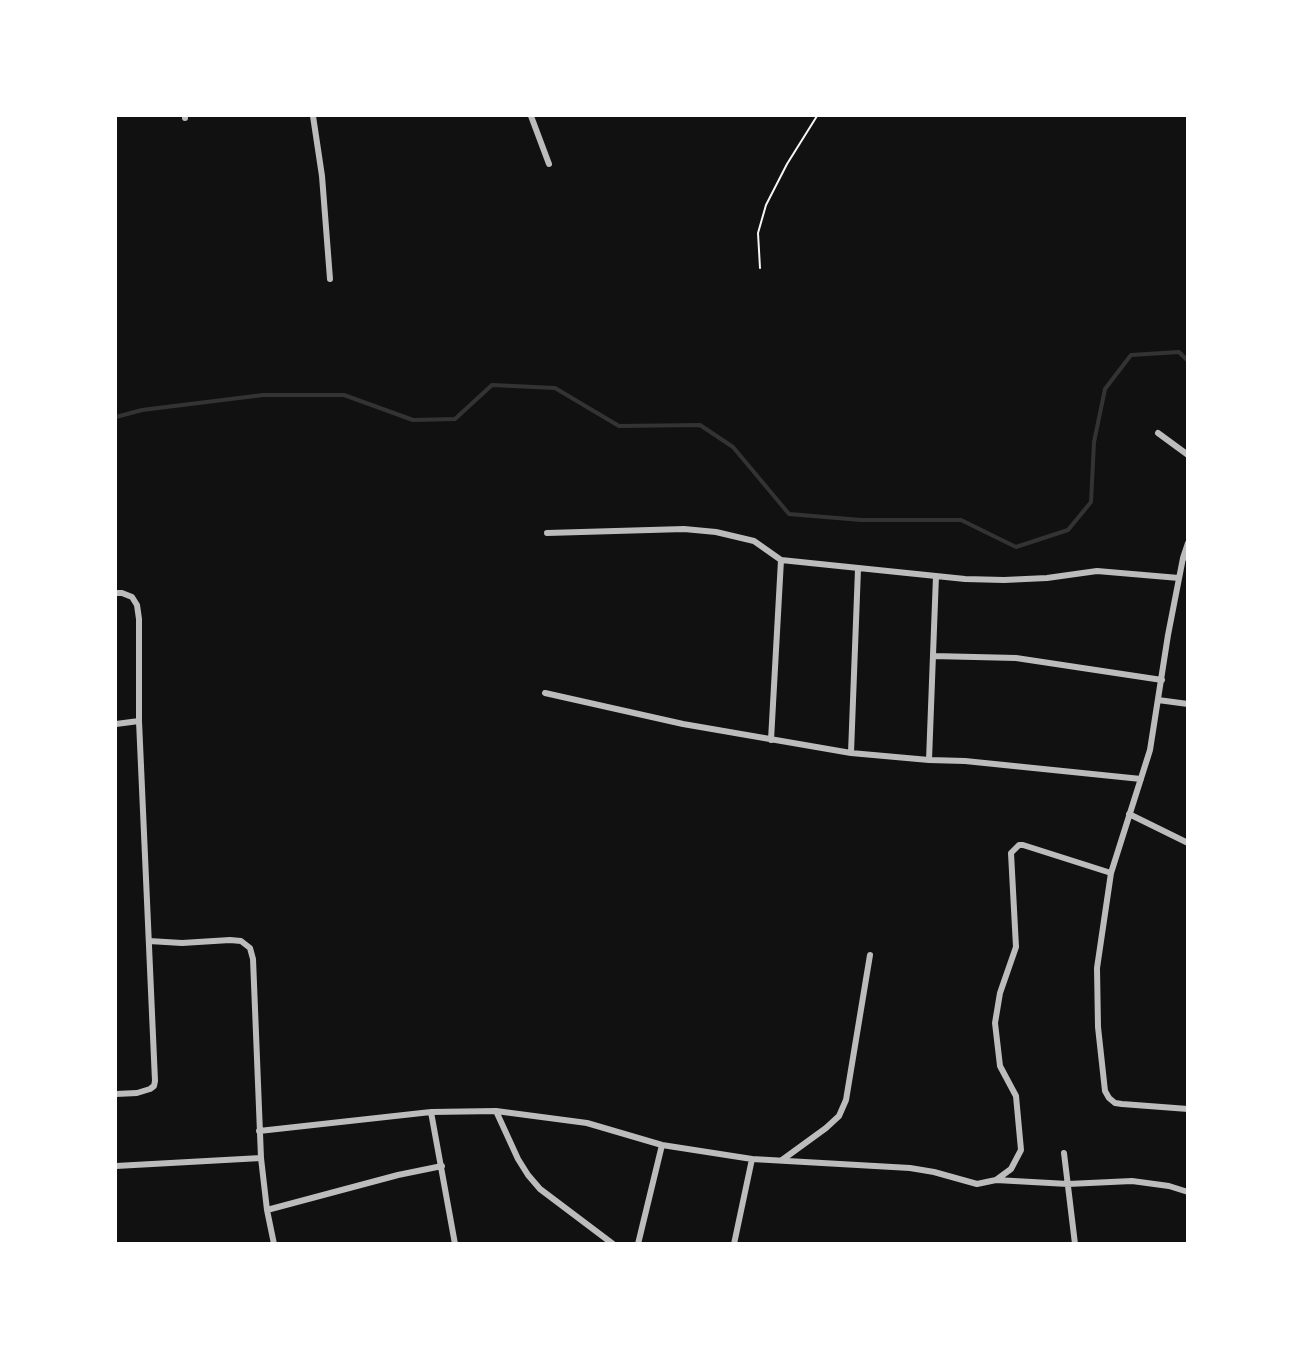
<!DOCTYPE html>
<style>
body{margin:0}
#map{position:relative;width:1303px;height:1359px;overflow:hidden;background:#111;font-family:"Work Sans",sans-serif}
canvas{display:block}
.frame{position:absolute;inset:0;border:117px solid #fff;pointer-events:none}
</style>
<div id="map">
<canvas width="1303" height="1359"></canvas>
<div class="frame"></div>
</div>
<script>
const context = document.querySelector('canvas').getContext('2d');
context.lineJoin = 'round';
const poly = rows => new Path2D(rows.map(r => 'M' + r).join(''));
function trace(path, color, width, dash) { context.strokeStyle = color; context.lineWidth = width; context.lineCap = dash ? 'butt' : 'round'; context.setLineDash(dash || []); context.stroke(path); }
trace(poly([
 [116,417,142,410,263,395,344,395,413,420,455,419,492,385,555,388,619,426,700,425,733,447,789,514,861,520,961,520,1016,547,1068,530,1091,502,1094,442,1105,389,1131,355,1179,352,1188,361]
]), '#333', 4);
trace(poly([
 [760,268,758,233,766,205,787,164,817,116]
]), '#f5f5f5', 2);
trace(poly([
 [313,116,322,176,330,279],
 [531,116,549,164],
 [185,118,185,116],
 [1158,433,1188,455],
 [547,533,684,529,716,532,754,541,781,560,965,579,1004,580,1047,578,1097,571,1179,578],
 [1188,557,1183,558,1168,635,1150,750,1111,873,1097,968,1098,1027,1105,1091,1109,1098,1115,1103,1122,1104,1188,1109],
 [1183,558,1188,543],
 [116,593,122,593,132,597,137,605,139,619,139,721,155,1081,154,1086,150,1089,137,1093,116,1094],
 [933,656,1016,658,1162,680],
 [545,693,683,724,851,753,929,760,965,761,1141,779],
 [1158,700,1188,704],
 [116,724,139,721],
 [771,740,781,560],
 [851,753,858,569],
 [929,760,936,576],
 [1129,814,1188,843],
 [149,941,182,943,230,940,241,941,250,948,253,959,261,1158,267,1210,274,1244],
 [496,1111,518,1159,528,1175,540,1189,613,1244],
 [431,1112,455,1244],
 [259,1131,431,1112,496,1111,587,1123,662,1145,752,1159,910,1168,934,1172,977,1184,996,1180,1011,1169,1021,1150,1016,1096,1000,1066,995,1023,1000,993,1016,947,1011,853,1019,845,1023,845,1111,873],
 [1064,1153,1075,1244],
 [782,1160,826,1128,839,1116,846,1100,870,955],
 [116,1166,261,1158],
 [996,1180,1068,1184,1132,1181,1169,1186,1188,1192],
 [267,1210,398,1175,442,1166],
 [638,1244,662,1145],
 [734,1244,752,1159]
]), '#bcbcbc', 6);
</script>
